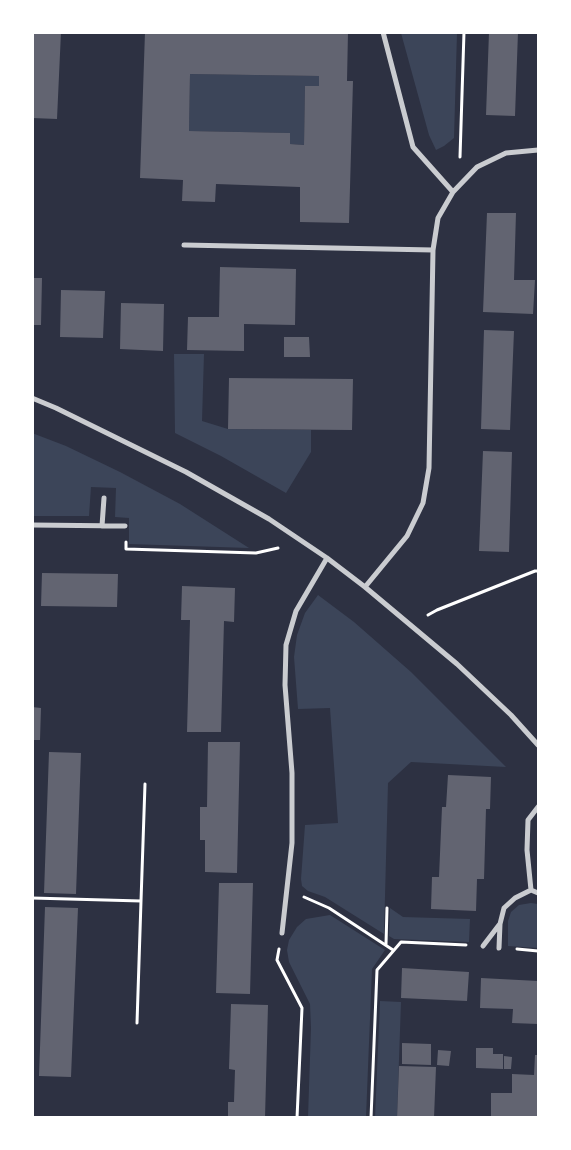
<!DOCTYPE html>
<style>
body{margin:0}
#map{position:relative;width:571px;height:1150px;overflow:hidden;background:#2d3142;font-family:"Noto Sans",sans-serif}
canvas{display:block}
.frame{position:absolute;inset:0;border:34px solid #fff;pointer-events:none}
</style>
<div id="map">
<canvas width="571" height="1150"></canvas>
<div class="frame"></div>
</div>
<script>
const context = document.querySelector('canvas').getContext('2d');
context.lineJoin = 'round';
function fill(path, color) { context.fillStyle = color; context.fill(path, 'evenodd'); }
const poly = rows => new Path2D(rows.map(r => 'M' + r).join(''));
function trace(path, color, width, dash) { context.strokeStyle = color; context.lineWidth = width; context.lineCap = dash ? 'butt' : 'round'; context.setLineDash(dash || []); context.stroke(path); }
fill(poly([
 [401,33,457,33,454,138,444,146,436,150,429,135],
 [190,74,319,76,319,86,305,86,304,145,290,144,290,133,189,131],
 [174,354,204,354,202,421,228,429,311,430,311,452,286,493,221,456,175,433],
 [32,433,66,446,120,472,180,504,249,548,129,544,129,518,115,517,116,488,91,487,89,516,33,516],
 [318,595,354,622,411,672,506,767,411,762,388,783,384,934,325,897,308,891,302,886,301,879,305,825,338,823,330,708,298,709,294,657,297,635,305,613],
 [531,903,538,904,538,948,508,946,508,921,511,912,519,905],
 [390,908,403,917,470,919,469,942,394,939,389,936],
 [330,915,385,950,372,969,366,1117,308,1117,311,1028,310,1004,289,962,287,950,289,940,297,927,306,919],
 [380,1001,401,1002,397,1117,375,1118]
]), '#3c4559');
fill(poly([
 [32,32,61,32,57,119,32,118],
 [145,32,348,32,347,81,353,81,349,223,300,222,300,187,216,184,215,202,182,201,183,180,140,178],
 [190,74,319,76,319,86,305,86,304,145,290,144,290,133,189,131],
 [489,32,518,32,515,116,486,115],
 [487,213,516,213,514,280,535,280,533,314,483,312],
 [220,267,296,269,295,325,244,324,244,351,187,350,188,317,219,317],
 [32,278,42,278,41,325,32,325],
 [61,290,105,291,103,338,60,337],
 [121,303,164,304,163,351,120,349],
 [484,330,514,331,510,430,481,429],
 [284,337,309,337,310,357,284,357],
 [229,378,353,379,352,430,228,429],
 [483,451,512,452,509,552,479,551],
 [32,573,34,573,34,609,32,609],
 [42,573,118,574,117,607,41,606],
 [182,586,235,588,234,622,224,621,221,732,187,732,190,620,181,620],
 [32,707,41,708,40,740,32,740],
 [208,742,240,742,237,873,205,872,205,840,200,840,200,807,207,807],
 [49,752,81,753,76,894,44,893],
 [448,775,491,777,490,809,486,809,484,879,477,879,476,911,431,909,432,877,439,877,442,807,446,807],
 [219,883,253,883,250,994,216,993],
 [45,907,78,908,71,1077,39,1076],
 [402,968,469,972,467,1001,401,998],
 [481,978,538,981,538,1024,512,1023,513,1009,480,1008],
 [231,1004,268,1005,265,1118,228,1118,228,1102,234,1102,235,1070,229,1069],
 [402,1043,431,1044,431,1065,402,1064],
 [476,1048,493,1048,493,1054,503,1054,503,1069,476,1068],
 [438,1050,451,1051,449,1066,437,1065],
 [535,1055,538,1055,538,1118,491,1117,491,1093,512,1093,512,1074,534,1075],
 [504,1056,512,1057,511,1069,504,1069],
 [399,1066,436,1067,434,1118,397,1118]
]), '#626471');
trace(poly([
 [460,157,464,32],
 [126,542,126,549,256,553,278,548],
 [428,615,437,610,535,571,538,571],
 [304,897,329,908,393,950],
 [32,898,141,901,137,1023],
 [141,901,145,784],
 [386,944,387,908],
 [279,949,277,960,302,1008,297,1118],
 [517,949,538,951],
 [371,1118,377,970,401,942,466,945]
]), '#fff', 3);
trace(poly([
 [383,32,413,147,453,192],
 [184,245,433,250],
 [32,398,56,408,186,472,269,519,327,558,365,587,457,664,511,715,538,745],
 [32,525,125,526],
 [102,526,104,498],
 [365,587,407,536,423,503,429,468,433,250,438,218,453,192,477,167,506,153,538,150],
 [538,807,528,820,527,850,531,890,538,893],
 [282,933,292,843,292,773,285,685,286,645,296,611,327,558],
 [483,946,499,925],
 [499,948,500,924,504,908,515,898,531,890]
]), '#caccd0', 5);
</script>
